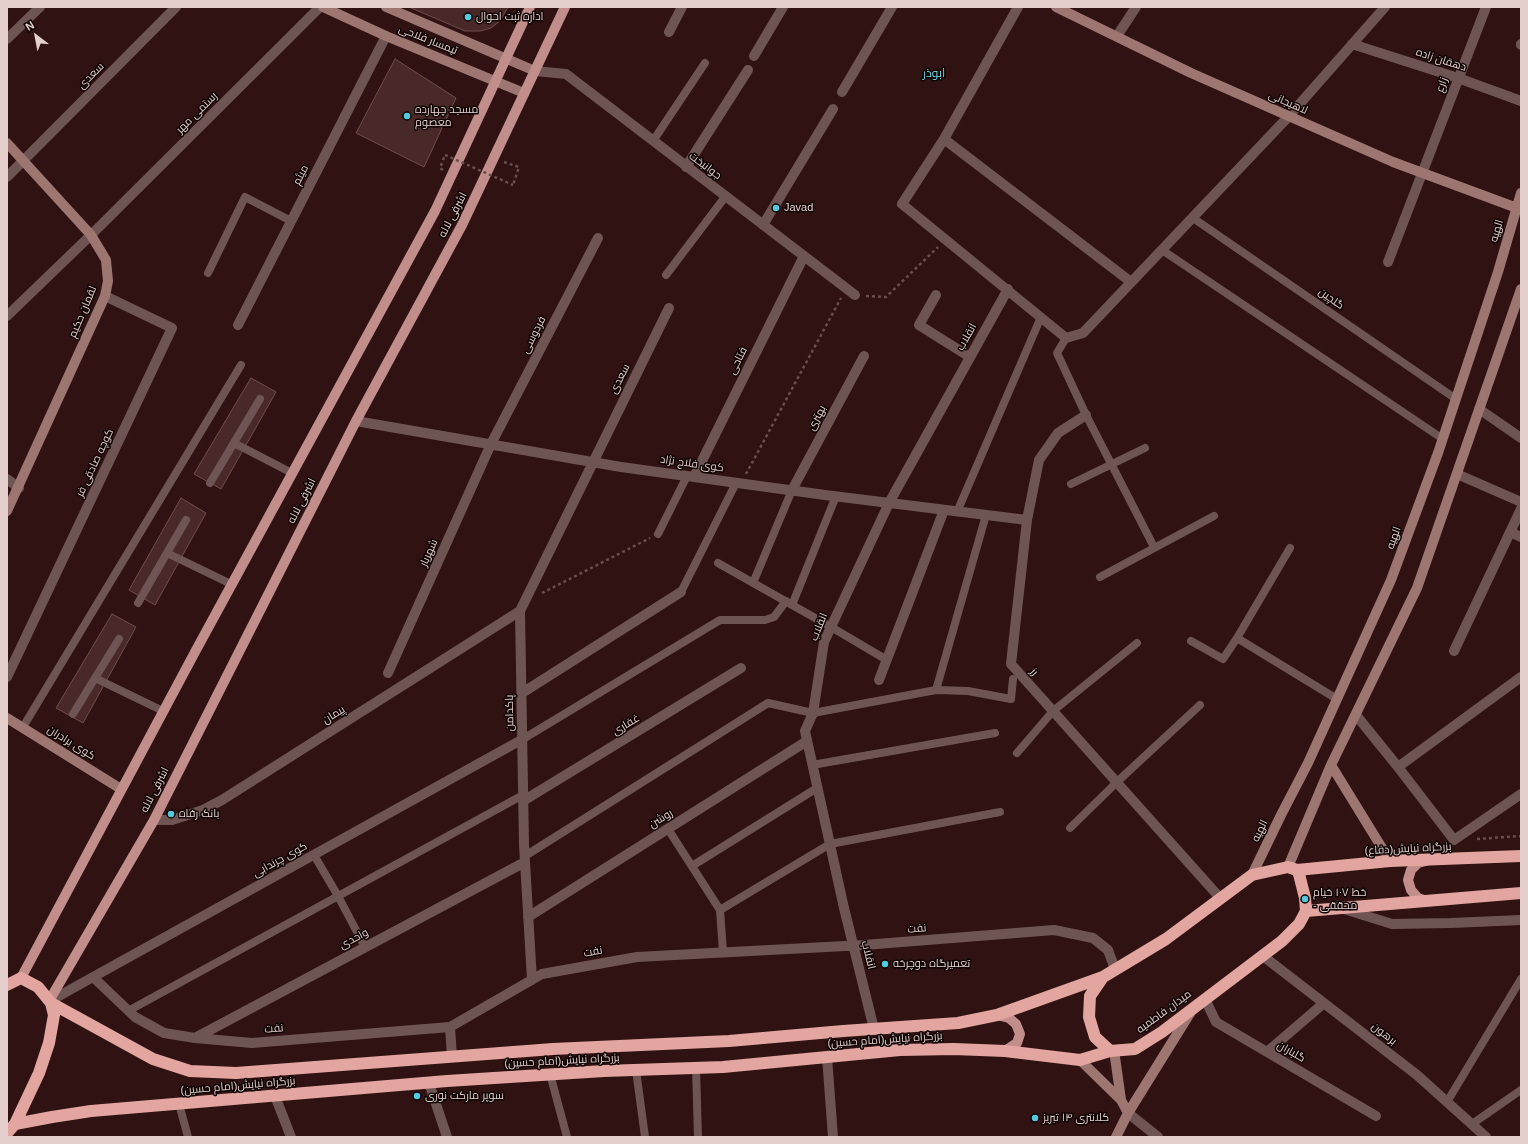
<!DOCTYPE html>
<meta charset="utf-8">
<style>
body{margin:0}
#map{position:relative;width:1528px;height:1144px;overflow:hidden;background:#2f1211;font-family:Arial,sans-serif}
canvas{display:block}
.frame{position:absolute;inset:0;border:8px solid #e5d0ce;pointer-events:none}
.north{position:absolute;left:16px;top:16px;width:40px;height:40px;-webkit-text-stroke:3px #0e0403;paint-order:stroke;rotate:328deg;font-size:11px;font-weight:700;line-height:16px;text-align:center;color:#e5d0ce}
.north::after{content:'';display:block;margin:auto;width:14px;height:18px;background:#e5d0ce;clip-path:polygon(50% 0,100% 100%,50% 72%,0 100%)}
</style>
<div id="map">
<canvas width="1528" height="1144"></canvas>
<div class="frame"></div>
<div class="north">N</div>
</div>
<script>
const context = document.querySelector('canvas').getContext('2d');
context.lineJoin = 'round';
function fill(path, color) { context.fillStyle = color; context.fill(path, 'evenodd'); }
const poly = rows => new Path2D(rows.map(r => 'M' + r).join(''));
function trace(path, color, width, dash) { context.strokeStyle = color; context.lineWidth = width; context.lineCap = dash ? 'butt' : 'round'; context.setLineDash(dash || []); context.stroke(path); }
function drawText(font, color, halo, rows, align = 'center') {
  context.font = font + ' Arial,Cairo,sans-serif'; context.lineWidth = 3; context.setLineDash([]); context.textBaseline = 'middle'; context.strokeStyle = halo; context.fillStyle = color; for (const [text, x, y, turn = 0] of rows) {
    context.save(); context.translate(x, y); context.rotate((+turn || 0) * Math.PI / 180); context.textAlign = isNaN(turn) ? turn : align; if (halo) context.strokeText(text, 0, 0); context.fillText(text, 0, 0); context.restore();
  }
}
const building = poly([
 [409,7,508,7,500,21,491,28,480,31,465,31,409,7],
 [395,59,456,98,424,167,356,133,395,59],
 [251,378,276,392,221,489,194,474,251,378],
 [181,498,206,513,155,605,129,590,181,498],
 [112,614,136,627,83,723,56,708,112,614]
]);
fill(building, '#482927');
trace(building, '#704d4b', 1);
trace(poly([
 [504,162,519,167,513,185],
 [443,170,440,168,445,155],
 [866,296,886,297,938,247],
 [746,474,841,298],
 [542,593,650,538],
 [1477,839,1521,836]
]), '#684e4c', 2.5, [3, 3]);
trace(poly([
 [653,141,705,63],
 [1193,218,1456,399],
 [1162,250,1443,439],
 [208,273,245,197,291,221],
 [666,275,725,197],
 [1066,338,1057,353,1086,415,1154,547],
 [234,443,292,473],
 [210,483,260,399],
 [1071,484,1145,448],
 [957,512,1041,317],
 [658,534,687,476],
 [167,553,231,584],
 [718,563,831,627,887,660],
 [1100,577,1214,516],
 [753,583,792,490],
 [681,592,736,483],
 [138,603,186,520],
 [792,605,836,496],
 [1237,638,1337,699],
 [1191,641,1223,659,1237,638,1290,548],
 [95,678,163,711],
 [936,690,986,515],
 [73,714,119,639],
 [23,727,241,365],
 [523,739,720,620,765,620,774,617,786,601],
 [1017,753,1053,711,1137,643],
 [812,765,995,733],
 [1070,828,1117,782,1200,705],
 [668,829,720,910,723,952],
 [314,855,338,896,365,947],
 [525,856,768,703,813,713,936,690,968,691,1011,699,1013,679],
 [692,866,817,788],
 [720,910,830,844,1000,812],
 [128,1011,523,795],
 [696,1068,698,1137],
 [636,1070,645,1137],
 [550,1074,567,1137],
 [1447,1102,1521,979],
 [179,1104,188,1137],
 [1472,1124,1521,1090]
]), '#6e5553', 8);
trace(poly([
 [1018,7,944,139,902,204,1066,338,1083,333,1289,116,1385,7],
 [669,32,682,7],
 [1117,36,1136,7],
 [7,39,40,7],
 [1352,44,1458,78,1521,101],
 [1521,45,1521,44],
 [754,56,783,7],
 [535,71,566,74,855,295],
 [842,92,892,7],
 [944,139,1131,282],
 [686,167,748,70],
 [7,177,176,7],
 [763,225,833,109],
 [1388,262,1486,7],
 [936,295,919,325,970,357],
 [7,316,91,235,320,7],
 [238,325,386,36],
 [1479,409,1521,438],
 [1086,415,1058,433,1039,460,1027,520,1011,664,1221,899],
 [356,421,621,467,825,495,1027,520],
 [1457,474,1521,502],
 [694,477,804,256],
 [7,479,19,488],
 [792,490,864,356],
 [1510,532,1521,537],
 [1454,651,1521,509],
 [388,673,491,444,598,238],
 [7,677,172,328,105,296],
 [879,680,944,510],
 [522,693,681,592],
 [1356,715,1398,767,1454,840,1521,794],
 [1398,767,1521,677],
 [523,801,741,668],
 [154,820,172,820,203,810,222,800,520,611],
 [1344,909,1392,924,1451,923,1521,920],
 [528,917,807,741],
 [1263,956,1417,1075,1486,1137],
 [93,977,135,1017,164,1033,195,1038,252,1043,450,1027,542,974,637,957,864,945,1054,930,1093,938,1108,950,1115,969],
 [532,980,524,845,520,611,669,308],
 [1205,999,1216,1022,1376,1116],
 [50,1001,93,977,523,739],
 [450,1027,452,1057],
 [874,1029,844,908,805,731,813,713,824,642,889,503,1008,289],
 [195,1038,525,862],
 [1267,1052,1324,1003],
 [827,1057,833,1137],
 [429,1083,447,1137],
 [275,1096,291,1137],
 [1128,1113,1158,1137]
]), '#6e5553', 10);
trace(poly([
 [323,7,386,36,524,93],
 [386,7,535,71],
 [1056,7,1191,73,1393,162,1517,208],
 [7,143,91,235,106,260,108,281,105,296,7,511],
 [7,718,121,789],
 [1331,765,1390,861],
 [1288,867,1331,765,1417,588,1521,289],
 [1252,875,1281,815,1308,763,1391,580,1438,453,1498,272,1521,193],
 [1114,1050,1121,1100,1128,1113],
 [1080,1060,1121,1100],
 [1116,1137,1128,1113,1192,1010]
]), '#9d7672', 10);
trace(poly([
 [1426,861,1418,863,1411,870,1408,880,1411,890,1418,898,1427,901],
 [21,978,195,652,435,211,530,7],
 [49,1001,154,820,356,421,462,225,565,7],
 [997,1015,1009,1018,1016,1024,1020,1034,1017,1043,1005,1051]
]), '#c28e8b', 10);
trace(poly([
 [1288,867,1297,870,1299,874,1305,898,1306,911,1299,924,1282,941,1162,1032,1135,1049,1110,1051,1095,1037,1089,1017,1090,996,1103,977,1166,939,1252,875,1288,867],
 [1297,870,1390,861,1521,856],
 [1306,911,1521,893],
 [7,985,21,978,38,987,51,1003,54,1015,49,1043,39,1073,15,1124,7,1133],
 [51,1003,153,1059,190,1071,236,1073,553,1049,729,1041,843,1031,958,1023,997,1015,1103,977],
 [15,1124,52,1117,91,1111,447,1081,604,1071,723,1067,900,1050,954,1049,1005,1051,1080,1060,1110,1051]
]), '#e3a5a0', 12);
trace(poly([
 [445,155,513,185]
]), '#684e4c', 2.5, [3, 3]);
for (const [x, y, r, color] of [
 [468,17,4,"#54cade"],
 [407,116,4,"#54cade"],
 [776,208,4,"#54cade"],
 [171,814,4,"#54cade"],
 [1305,899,4,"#54cade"],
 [885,964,4,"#54cade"],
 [417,1096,4,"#54cade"],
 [1035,1118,4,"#54cade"]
]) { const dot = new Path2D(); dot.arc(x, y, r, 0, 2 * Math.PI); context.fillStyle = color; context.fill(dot); trace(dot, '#0e0403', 1.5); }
drawText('11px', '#e5d0ce', '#0e0403', [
 ["اداره ثبت احوال",476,17],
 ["مسجد چهارده",415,110],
 ["معصوم",415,123],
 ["Javad",784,208],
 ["بانک رفاه",179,814],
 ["خط ۱۰۷ خیام",1313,893],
 ["- محققی",1313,906],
 ["تعمیرگاه دوچرخه",893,964],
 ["سوپر مارکت نوری",425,1096],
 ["کلانتری ۱۴ تبریز",1043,1118]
], 'left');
drawText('11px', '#e5d0ce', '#0e0403', [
 ["تیمسار فلاحی",428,40,22],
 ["دهقان زاده",1441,60,18],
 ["سعدی",91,76,-45],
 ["زارع",1442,85,-69],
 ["لاهیجانی",1288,103,24],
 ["رستمی مهر",197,113,-45],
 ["جوانبخت",705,166,37],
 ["میثم",301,175,-63],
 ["اشرفی لاله",453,215,-63],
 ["الهیه",1497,231,-73],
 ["گلچین",1331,299,35],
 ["لقمان حکیم",83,312,-67],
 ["فردوسی",534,335,-63],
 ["انقلاب",967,337,-61],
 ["فتاحی",738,361,-64],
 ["سعدی",620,379,-63],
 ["بهتری",817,418,-62],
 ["کوچه صادقی فر",95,463,-65],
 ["کوی فلاح نژاد",692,464,8],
 ["اشرفی لاله",302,501,-63],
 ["الهیه",1394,538,-70],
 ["شهریار",429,553,-66],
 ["انقلاب",819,627,-68],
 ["رز",1034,672,48],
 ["پاکدامن",510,713,-91],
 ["پیمان",334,715,-32],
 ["غفاری",626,725,-31],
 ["کوی برادران",71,743,32],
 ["اشرفی لاله",155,790,-63],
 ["روشن",661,819,-32],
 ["الهیه",1260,831,-64],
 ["بزرگراه نیایش(دفاع)",1408,849,-3],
 ["کوی چرندابی",280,860,-29],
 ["نفت",917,929,-5],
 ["واحدی",354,939,-28],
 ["نفت",593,952,-10],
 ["انقلاب",868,955,76],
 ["میدان فاطمیه",1164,1012,-36],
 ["نفت",274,1029,-5],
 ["برهون",1384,1034,38],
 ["بزرگراه نیایش(امام حسین)",885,1040,-4],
 ["گلباران",1291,1052,30],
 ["بزرگراه نیایش(امام حسین)",562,1061,-3],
 ["بزرگراه نیایش(امام حسین)",238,1086,-5]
]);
drawText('12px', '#6cd5e7', '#0e0403', [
 ["ابوذر",934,74]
]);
</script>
